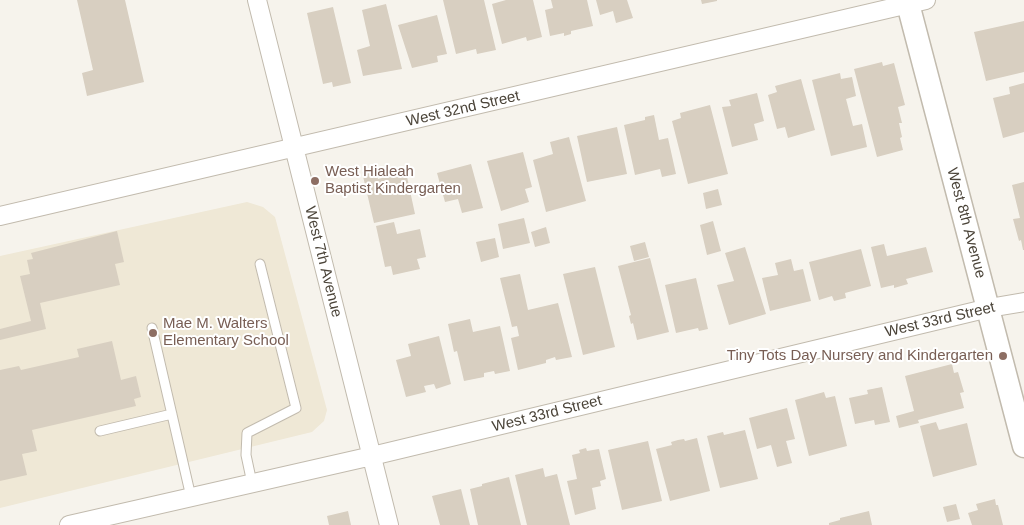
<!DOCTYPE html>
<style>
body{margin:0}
canvas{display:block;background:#f6f3ec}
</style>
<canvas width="1024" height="525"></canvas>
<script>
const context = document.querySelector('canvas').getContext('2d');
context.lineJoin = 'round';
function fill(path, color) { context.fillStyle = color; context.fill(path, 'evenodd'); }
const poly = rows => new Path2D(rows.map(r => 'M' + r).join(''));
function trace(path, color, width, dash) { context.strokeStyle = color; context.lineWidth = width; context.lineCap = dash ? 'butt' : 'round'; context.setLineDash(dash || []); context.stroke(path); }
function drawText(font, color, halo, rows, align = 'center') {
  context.font = font + ' Helvetica,sans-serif'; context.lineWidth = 4; context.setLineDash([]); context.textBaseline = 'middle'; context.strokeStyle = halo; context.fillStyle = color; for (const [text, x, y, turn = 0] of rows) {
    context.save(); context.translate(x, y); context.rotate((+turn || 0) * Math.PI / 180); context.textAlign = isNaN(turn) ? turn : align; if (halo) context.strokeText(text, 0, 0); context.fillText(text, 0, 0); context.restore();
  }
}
fill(poly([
 [247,202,263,207,275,217,327,410,324,421,312,432,0,508,0,256]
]), '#efe8d6');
fill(poly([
 [77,0,125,0,144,82,87,96,82,73,93,70],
 [443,0,484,0,496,50,477,54,476,49,456,54],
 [506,0,533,0,542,37,527,41,526,37,502,44,492,4],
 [551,0,587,0,593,26,571,31,571,34,564,36,564,33,550,36,545,10,553,8],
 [596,0,627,0,633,18,616,23,613,11,600,15],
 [701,0,717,0,717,1,702,4],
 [386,4,402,69,363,76,357,50,370,46,362,10],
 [333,7,351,83,333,87,332,82,323,84,307,13],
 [437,15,447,54,437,56,438,62,412,68,398,25],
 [1024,21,1024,72,986,81,974,32],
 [882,62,883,66,894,63,905,105,898,107,902,123,899,123,902,137,900,138,903,150,877,157,854,69],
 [840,73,841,79,852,77,856,96,846,99,853,126,862,124,867,147,831,156,812,80],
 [801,79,815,130,788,138,785,127,777,129,768,95,777,92,775,86],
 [1024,83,1024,132,1003,138,993,98,1010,94,1009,87],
 [757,93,764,121,754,124,758,140,732,147,722,107,731,106,729,100],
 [710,105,728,174,688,184,672,121,681,118,680,113],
 [654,115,659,140,668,138,676,174,662,177,660,169,635,175,624,125,645,120,645,117],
 [617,127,627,174,587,182,577,136],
 [569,137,586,201,546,212,533,160,553,154,550,142],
 [523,152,532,187,525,189,529,202,501,211,487,161],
 [471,164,483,208,462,213,458,199,445,202,437,173],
 [376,169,378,179,406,172,415,214,374,223,362,172],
 [1024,182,1024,250,1023,250,1021,240,1019,241,1013,219,1020,218,1012,185],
 [718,189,722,205,706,209,703,193],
 [524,218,530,243,503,249,498,224],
 [713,221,721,251,707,255,700,225],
 [394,222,397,234,420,229,426,257,417,259,420,269,393,275,391,266,385,267,376,226],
 [546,227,550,243,535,247,531,232],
 [117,231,124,262,115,264,120,285,40,303,46,329,0,340,0,329,31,321,20,276,30,274,27,260,33,259,31,253],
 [495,238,499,257,481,262,476,242],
 [645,242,649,257,634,261,630,246],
 [884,244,887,256,926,247,933,272,906,279,908,284,894,288,894,285,881,288,871,247],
 [745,247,766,314,729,325,717,285,734,281,725,253],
 [861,249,871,286,845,293,846,298,834,301,832,296,819,300,809,262],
 [650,258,669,332,637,340,633,323,631,324,629,316,631,315,618,266],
 [791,259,794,271,803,269,811,301,770,311,762,278,778,275,775,263],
 [595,267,615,347,583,355,563,274],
 [520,274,528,310,558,303,572,357,556,360,555,357,546,360,546,363,518,370,511,338,519,336,517,326,512,327,500,278],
 [696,278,708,329,699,331,698,328,676,333,665,285],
 [470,319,473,332,500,326,510,371,495,374,494,371,484,373,484,377,464,381,457,351,454,352,448,324],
 [439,336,451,384,436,389,434,384,424,386,426,392,406,397,396,360,411,356,408,344],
 [112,341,121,380,136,376,141,397,134,399,136,406,32,430,37,451,22,454,27,475,0,481,0,370,19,366,21,370,79,357,77,349],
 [952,364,954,373,958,372,964,392,960,393,964,408,918,420,919,423,899,428,896,416,914,411,905,376],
 [882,387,890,422,875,425,874,420,855,424,849,398,868,394,867,390],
 [824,392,826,398,835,396,847,446,809,456,795,400],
 [787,408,795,439,786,441,792,463,777,467,771,445,757,449,749,418],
 [936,422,939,430,967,423,977,465,933,477,920,426],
 [745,430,758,479,720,488,707,436,723,432,724,435],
 [697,438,710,491,670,501,656,449,672,445,671,442,678,440,684,439,685,441],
 [648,441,662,501,622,510,608,450],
 [586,448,587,451,599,449,606,479,600,481,601,486,592,488,596,509,575,515,567,481,577,479,572,455,580,453,579,450],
 [543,468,545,477,557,474,570,525,527,525,515,475],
 [509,477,521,525,478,525,470,489,482,486,482,484],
 [461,489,470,525,440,525,432,496],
 [995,499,996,505,998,505,1003,525,972,525,968,513,978,510,976,504],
 [956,504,960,519,947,522,943,507],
 [348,511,351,525,329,525,327,516],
 [869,511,872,525,829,525,829,523,840,520,840,518]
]), '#d8cfc1');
const service = poly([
 [152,328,191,497],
 [100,431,172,414],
 [252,483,246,455,247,433,296,408,260,264]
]);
const minor = poly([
 [257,0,389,525],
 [0,216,926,0],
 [69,525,372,456,989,308,1024,302]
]);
const tertiary = poly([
 [907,0,1024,446]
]);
trace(service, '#c2bbae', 11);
trace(minor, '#c2bbae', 20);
trace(tertiary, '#c2bbae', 25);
trace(service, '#fff', 9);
trace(minor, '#fff', 18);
trace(tertiary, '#fff', 22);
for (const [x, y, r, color] of [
 [315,181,5,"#8d6e63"],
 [153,333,5,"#8d6e63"],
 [1003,356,5,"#8d6e63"]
]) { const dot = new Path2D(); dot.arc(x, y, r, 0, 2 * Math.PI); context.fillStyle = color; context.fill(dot); trace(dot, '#fff', 2); }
drawText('15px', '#4b4439', '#fff', [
 ["West 32nd Street",463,109,-13],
 ["West 8th Avenue",966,223,75],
 ["West 7th Avenue",323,262,76],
 ["West 33rd Street",940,320,-13],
 ["West 33rd Street",547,414,-14]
]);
drawText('15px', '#785e54', '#fff', [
 ["West Hialeah",325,172],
 ["Baptist Kindergarten",325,189],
 ["Mae M. Walters",163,324],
 ["Elementary School",163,341],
 ["Tiny Tots Day Nursery and Kindergarten",993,356,"right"]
], 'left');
</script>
